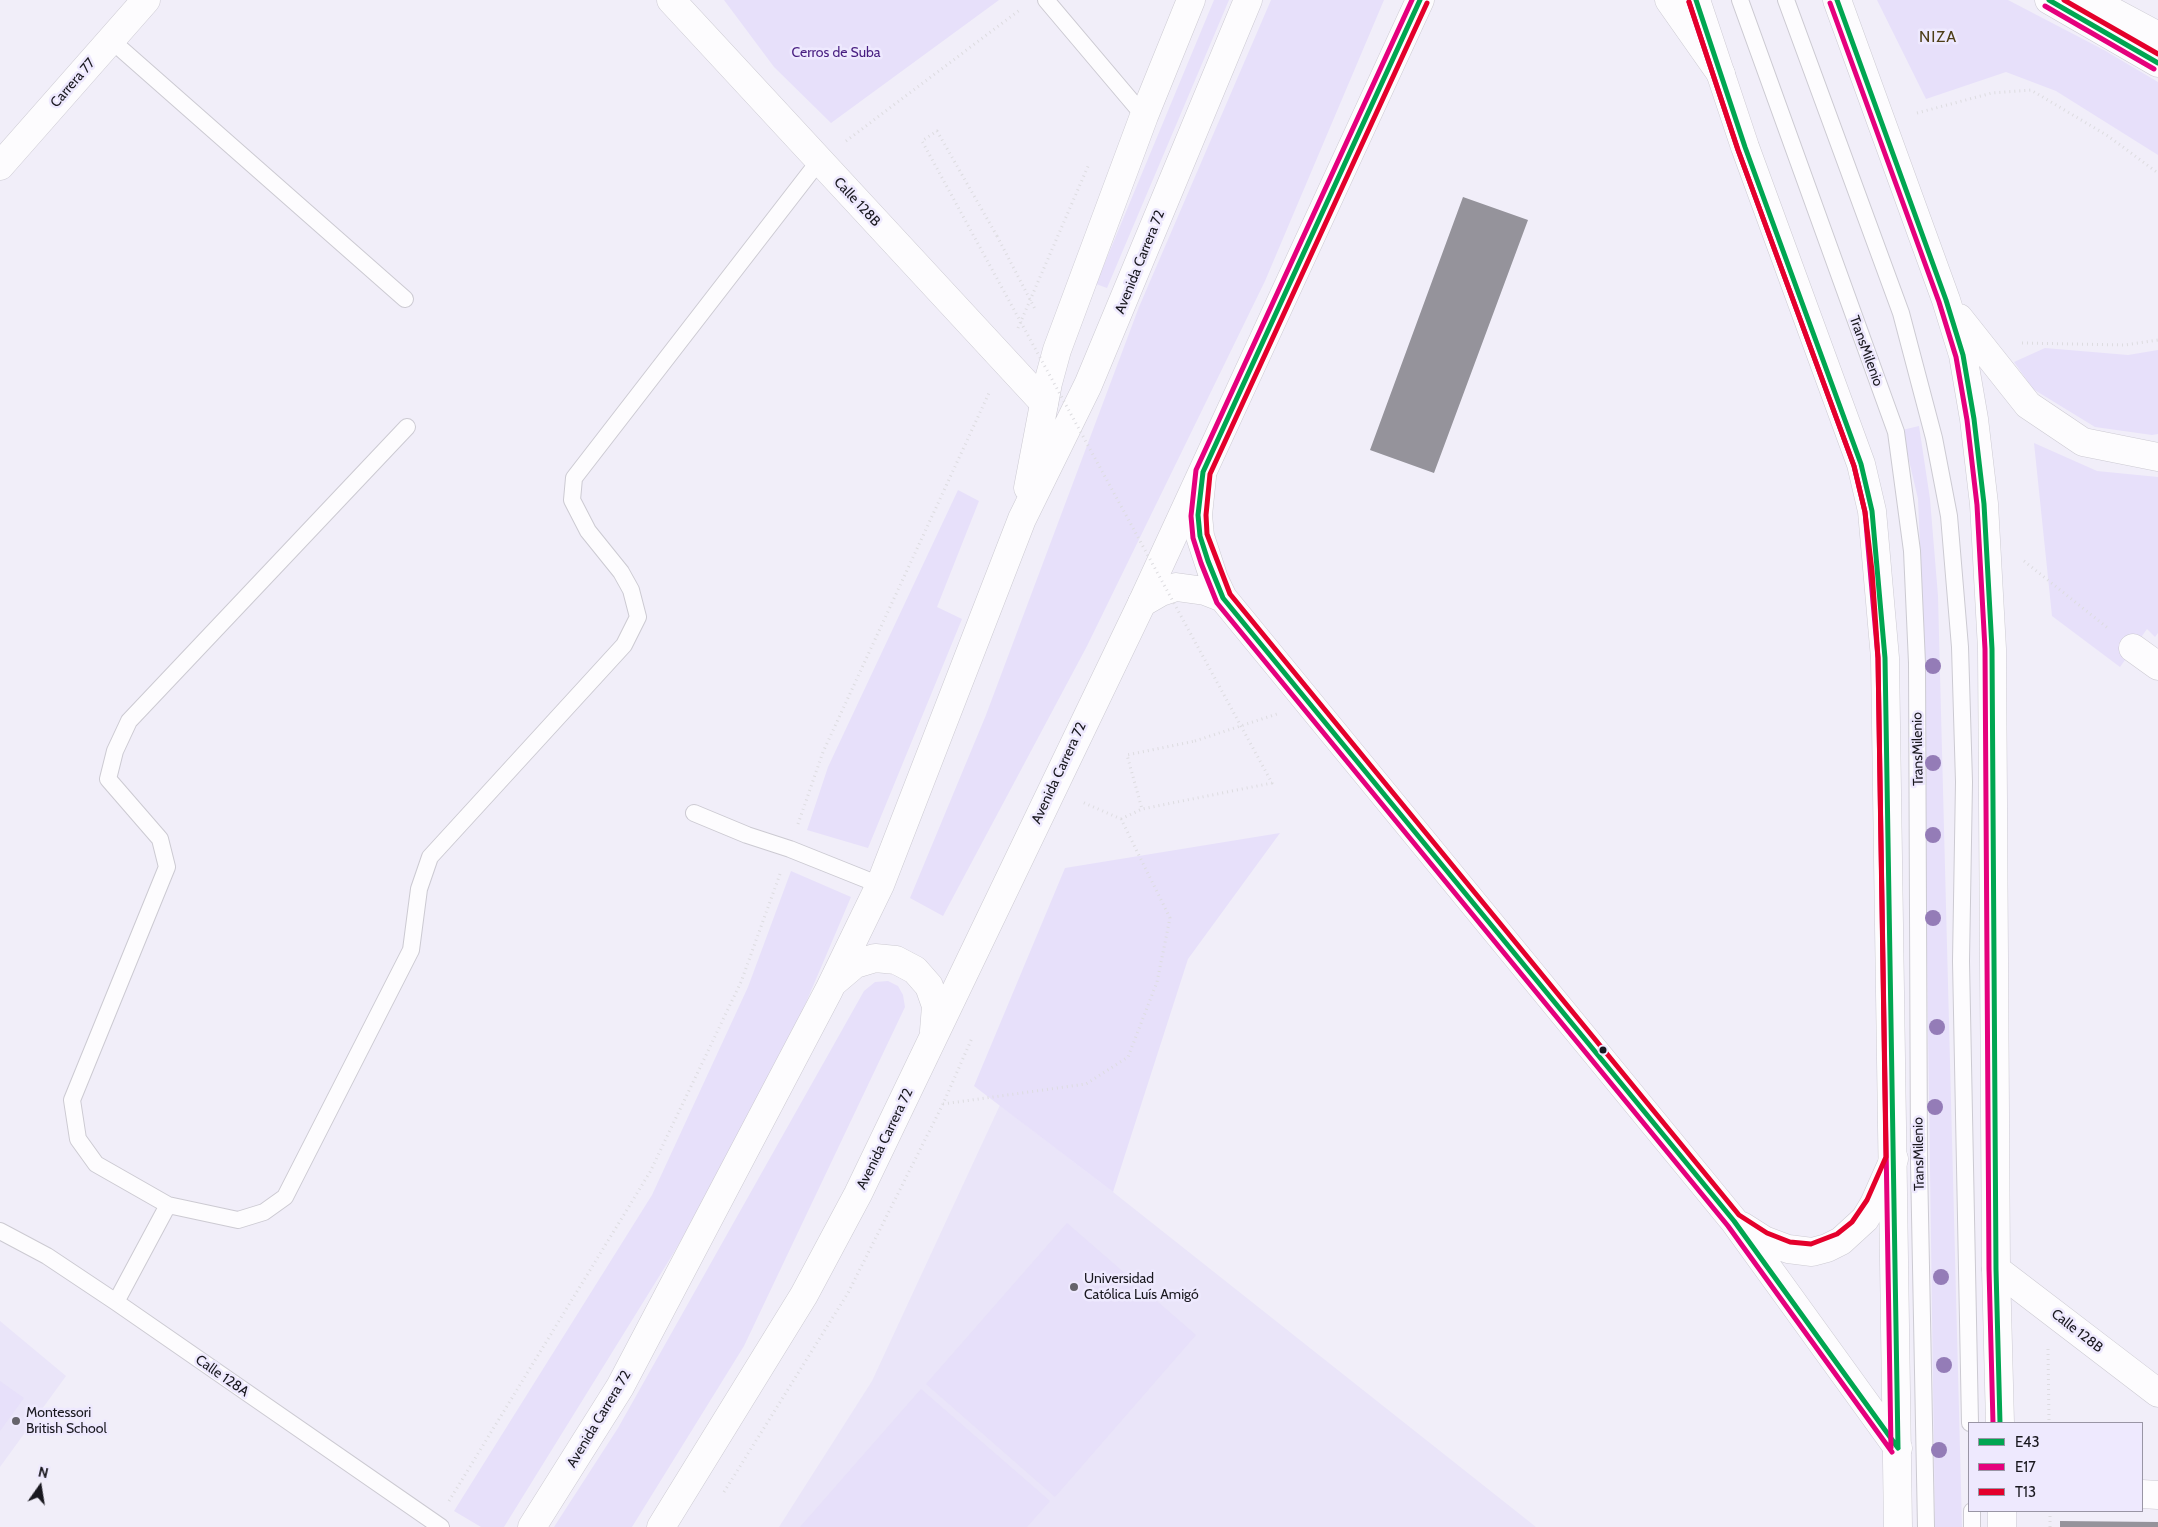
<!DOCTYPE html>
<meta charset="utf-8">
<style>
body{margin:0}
#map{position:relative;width:2158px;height:1527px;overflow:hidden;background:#f1eef9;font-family:Cabin,sans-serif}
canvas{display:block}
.legend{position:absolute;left:1968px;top:1422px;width:175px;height:90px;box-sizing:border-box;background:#eee9fe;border:1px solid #9995a5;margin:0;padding:6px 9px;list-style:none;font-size:15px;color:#19181f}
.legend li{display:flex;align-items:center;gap:10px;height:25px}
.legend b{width:25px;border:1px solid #9995a5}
.north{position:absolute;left:15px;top:1462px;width:50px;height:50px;-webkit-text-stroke:4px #eee9fe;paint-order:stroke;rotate:13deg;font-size:14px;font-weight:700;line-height:20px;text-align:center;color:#19181f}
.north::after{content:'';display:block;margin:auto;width:18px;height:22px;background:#19181f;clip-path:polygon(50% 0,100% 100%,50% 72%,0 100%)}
</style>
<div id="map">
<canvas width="2158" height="1527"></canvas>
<ul class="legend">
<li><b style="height:6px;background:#00a651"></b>E43</li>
<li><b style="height:6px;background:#e5007d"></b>E17</li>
<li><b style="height:6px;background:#e4002b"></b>T13</li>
</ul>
<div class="north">N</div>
</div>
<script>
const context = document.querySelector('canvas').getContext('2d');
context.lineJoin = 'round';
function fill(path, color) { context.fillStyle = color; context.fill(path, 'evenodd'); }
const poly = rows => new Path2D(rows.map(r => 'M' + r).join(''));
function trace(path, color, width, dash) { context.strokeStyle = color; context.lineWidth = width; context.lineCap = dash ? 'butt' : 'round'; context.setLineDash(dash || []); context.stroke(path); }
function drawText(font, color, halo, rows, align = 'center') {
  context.font = font + ' Cabin,sans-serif'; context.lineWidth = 5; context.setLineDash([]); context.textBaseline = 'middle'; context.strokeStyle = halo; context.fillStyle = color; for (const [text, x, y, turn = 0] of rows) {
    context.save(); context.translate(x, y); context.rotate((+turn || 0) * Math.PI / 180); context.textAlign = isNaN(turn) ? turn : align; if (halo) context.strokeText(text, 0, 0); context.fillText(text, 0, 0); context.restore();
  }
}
fill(poly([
 [1000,1105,1113,1192,1536,1527,779,1527,872,1381],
 [0,1321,66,1376,0,1467]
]), '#eae5f9');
fill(poly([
 [724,0,999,0,831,123,774,67],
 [1214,0,1229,0,1107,288,1096,284],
 [1271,0,1384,0,1265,281,1087,646,943,916,910,898,986,715,1139,307],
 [1877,0,2008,0,2104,50,2158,82,2158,155,2056,91,2006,72,1926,99],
 [2045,348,2128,355,2158,350,2158,434,2152,435,2095,427,2033,389,2014,362],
 [1919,426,1930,499,1938,596,1962,1527,1935,1527,1922,597,1918,499,1902,430],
 [2034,443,2097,471,2158,477,2158,633,2155,637,2147,629,2120,667,2052,616],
 [958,490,979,501,937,607,962,619,868,848,807,830,828,767],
 [1280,833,1188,959,1113,1192,974,1086,1065,868],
 [791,871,851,897,802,1012,705,1199,673,1254,504,1527,481,1527,454,1511,652,1195,748,987],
 [888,981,898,986,903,995,905,1007,744,1346,632,1527,554,1527,618,1428,864,991,875,982],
 [1067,1223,1196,1335,1055,1497,926,1384],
 [0,1381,24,1398,0,1431],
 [921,1389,1050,1501,1027,1527,800,1527]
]), '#e7e0fa');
fill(poly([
 [1463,197,1528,220,1434,473,1370,450],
 [2060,1521,2158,1522,2158,1527,2060,1527]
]), '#95939b');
const service = poly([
 [1046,0,1144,116],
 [1740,0,1896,432,1912,551,1917,663,1919,1163,1926,1527],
 [1786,0,1901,313,1934,438,1949,516,1960,647,1964,782,1961,961,1970,1423],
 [111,40,405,299],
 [407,427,129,721,115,751,108,779,160,839,167,867,72,1100,78,1139,96,1164,168,1205,238,1220,264,1212,285,1197,411,950,419,889,430,857,624,645,638,617,631,590,621,572,588,531,572,500,574,478,819,161],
 [694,813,747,835,790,849,880,885],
 [0,1231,47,1256,116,1302,441,1527],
 [116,1302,168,1205],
 [1972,1511,1972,1527]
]);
const minor = poly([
 [671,0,1044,403],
 [0,166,146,0],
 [2133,648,2158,666]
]);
const tertiary = poly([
 [1202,477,1198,515,1200,536,1214,579,1223,598,1734,1221,1898,1448],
 [1142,603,1161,592,1176,587,1205,591,1223,598],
 [1742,1226,1764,1240,1788,1249,1812,1252,1827,1248,1841,1241,1865,1219,1874,1204,1894,1159],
 [1996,1269,2158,1393],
 [2142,1494,2158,1495]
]);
const secondary = poly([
 [2049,0,2158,63],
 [2091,0,2158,36]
]);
const primary = poly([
 [1696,0,1745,147,1861,464,1872,511,1885,658,1898,1527],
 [1837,0,1946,300,1963,355,1974,419,1984,504,1992,649,1996,1269,2000,1423],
 [1959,318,2028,405,2083,442,2158,457],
 [2002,1511,2002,1527]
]);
const trunk = poly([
 [1669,0,1721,74],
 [1028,488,1048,383,1057,350,1144,116,1191,0],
 [835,981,855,964,875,958,896,960,915,970,929,986,936,1006,934,1031],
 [532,1527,620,1387,829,990,880,885,1022,519,1088,385,1248,0],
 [661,1527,804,1295,858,1194,1142,603,1420,0]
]);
trace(service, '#cccad2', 18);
trace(minor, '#cccad2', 29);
trace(tertiary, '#cccad2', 29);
trace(secondary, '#cccad2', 29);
trace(primary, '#cccad2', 29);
trace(trunk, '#cccad2', 29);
trace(poly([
 [1917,113,1992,93,2031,90,2108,136,2158,173],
 [846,141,1021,9],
 [997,236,1036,311],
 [1018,328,1089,164],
 [2022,343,2125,345,2158,340],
 [2024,561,2109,629],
 [1195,741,1277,714],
 [1121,819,1142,809],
 [798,824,823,752,989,393],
 [943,1104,1086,1084,1128,1057,1157,982,1170,918,1121,819,1082,802],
 [2048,1349,2049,1423],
 [724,1492,848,1293,943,1104,972,1038],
 [449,1501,650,1172,741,982,780,874],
 [2050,1511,2050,1527]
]), '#dddce0', 3, [1, 4]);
trace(service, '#fdfcfe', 16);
trace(minor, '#fdfcfe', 28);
trace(tertiary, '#fdfcfe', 28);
trace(secondary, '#fdfcfe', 28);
trace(primary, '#fdfcfe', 28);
trace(trunk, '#fdfcfe', 28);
trace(poly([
 [997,236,937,131,922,141,1272,783,1142,809,1127,755,1195,741]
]), '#dddce0', 3, [1, 4]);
trace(poly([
 [1420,0,1203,472,1198,515,1200,536,1208,561,1223,598,1734,1221,1898,1448],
 [1696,0,1745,147,1861,464,1872,511,1885,658,1898,1448],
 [1837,0,1946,300,1963,355,1974,419,1984,504,1992,649,1996,1269,2000,1423],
 [2049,0,2158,63]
]), '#00a651', 5);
trace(poly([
 [1412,0,1196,470,1191,516,1193,538,1201,563,1217,603,1728,1226,1892,1452],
 [1689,2,1738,150,1854,466,1865,512,1878,658,1891,1448],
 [1830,3,1939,302,1956,357,1967,420,1977,505,1985,649,1989,1269,1993,1423],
 [2045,6,2154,69]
]), '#e5007d', 5);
trace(poly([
 [2064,0,2158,54],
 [1427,3,1210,474,1206,515,1207,534,1230,594,1739,1215,1767,1233,1790,1242,1811,1244,1837,1234,1852,1222,1867,1200,1886,1157,1878,658,1872,571,1865,512,1854,466,1738,150,1689,2]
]), '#e4002b', 5);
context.fillStyle = '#947cb7';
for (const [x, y] of [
 [1933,666],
 [1933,763],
 [1933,835],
 [1933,918],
 [1937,1027],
 [1935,1107],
 [1941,1277],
 [1944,1365],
 [1939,1450]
]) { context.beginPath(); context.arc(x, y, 8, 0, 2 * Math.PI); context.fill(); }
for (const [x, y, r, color] of [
 [1603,1050,4.5,"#19181f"],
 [1074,1287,5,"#65636b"],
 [16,1421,5,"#65636b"]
]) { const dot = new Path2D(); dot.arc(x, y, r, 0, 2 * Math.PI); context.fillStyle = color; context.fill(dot); trace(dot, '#eee9fe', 2); }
drawText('14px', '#481e81', '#eee9fe', [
 ["Cerros de Suba",836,53]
]);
drawText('14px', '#19181f', '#eee9fe', [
 ["Carrera 77",73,83,-49],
 ["Calle 128B",857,202,47],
 ["Avenida Carrera 72",1140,262,-68],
 ["TransMilenio",1866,351,70],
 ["TransMilenio",1918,749,-91],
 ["Avenida Carrera 72",1059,773,-65],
 ["Avenida Carrera 72",885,1139,-64],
 ["TransMilenio",1919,1154,-91],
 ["Calle 128B",2077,1331,38],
 ["Calle 128A",222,1376,35],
 ["Avenida Carrera 72",599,1419,-59]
]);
drawText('14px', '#19181f', '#eee9fe', [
 ["Universidad",1084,1279],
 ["Católica Luís Amigó",1084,1295],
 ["Montessori",26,1413],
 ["British School",26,1429]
], 'left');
context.letterSpacing = '1px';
drawText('16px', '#4d3d16', '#eee9fe', [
 ["NIZA",1938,37]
]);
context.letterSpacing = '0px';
</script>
